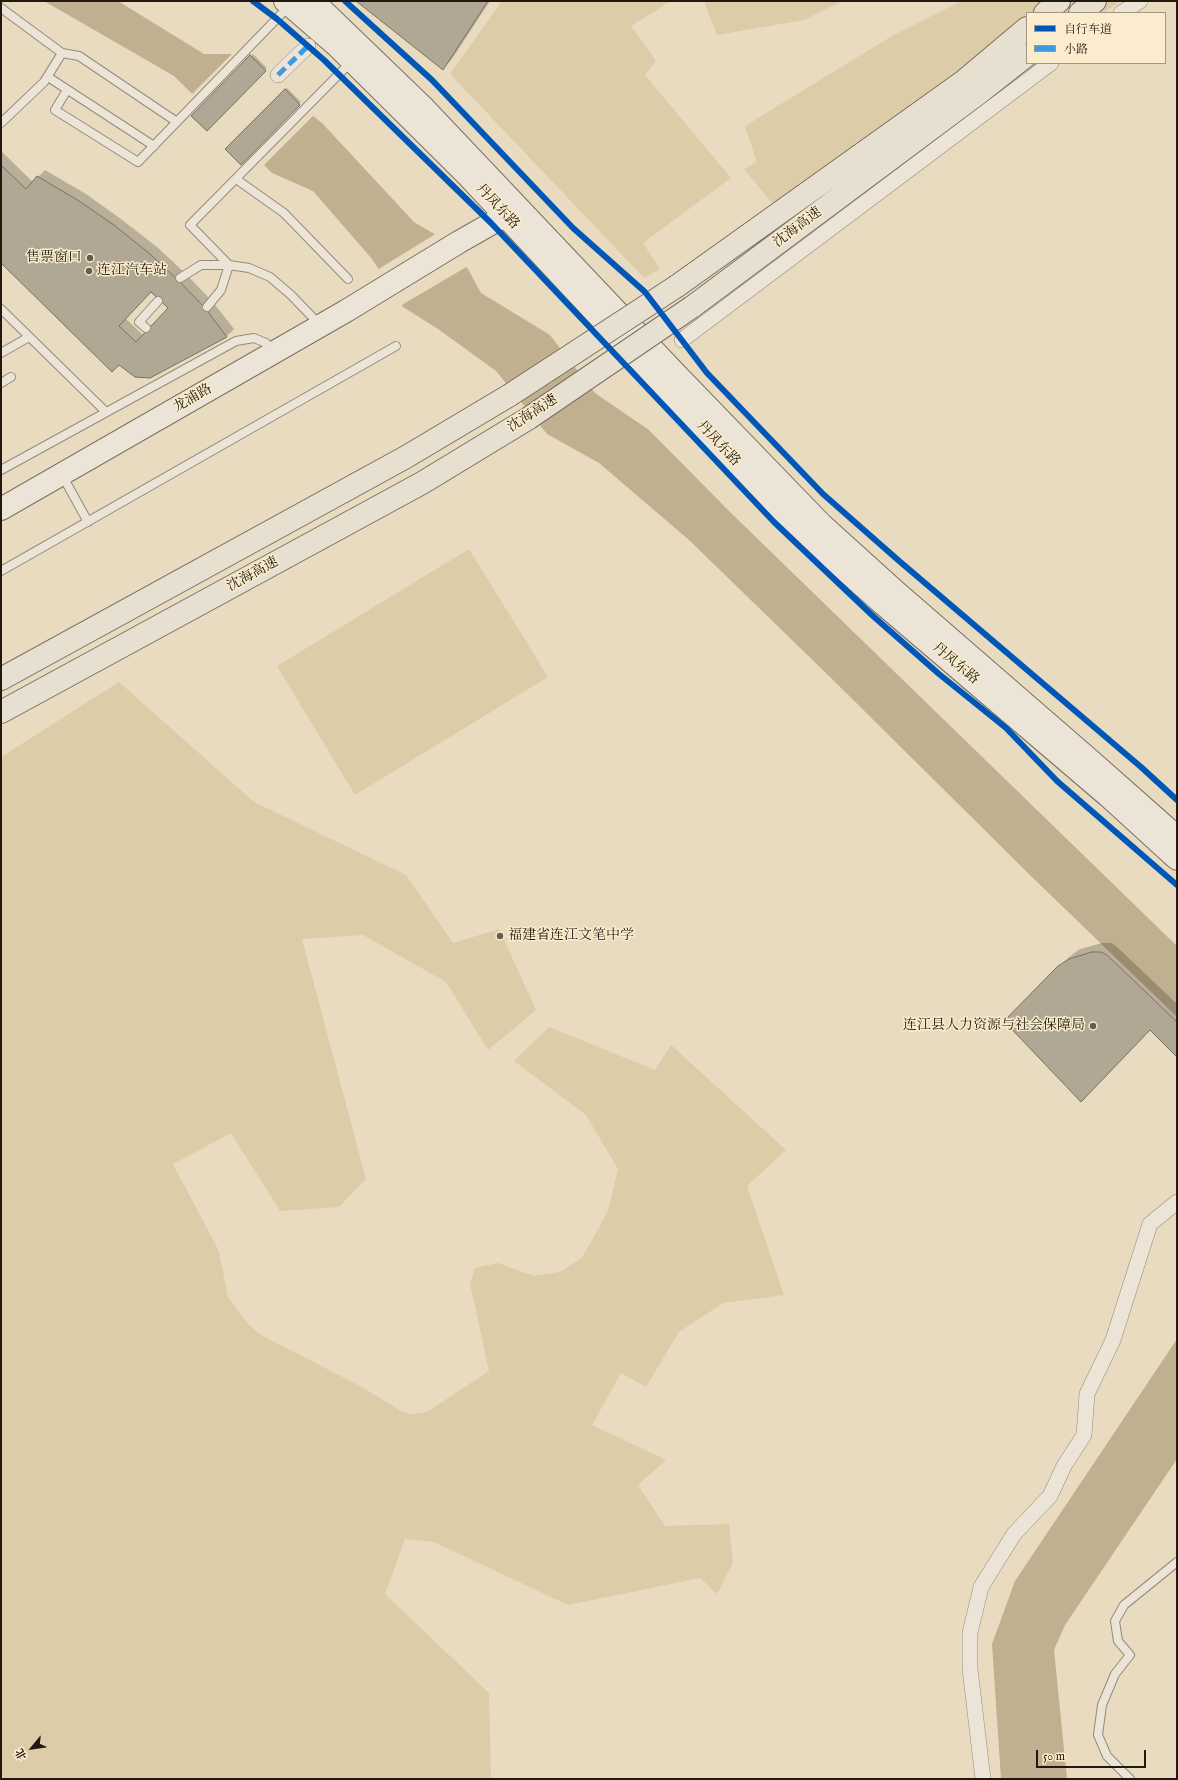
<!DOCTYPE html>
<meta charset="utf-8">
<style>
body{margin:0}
#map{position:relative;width:1178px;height:1780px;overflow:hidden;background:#e8dbc0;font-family:"IM FELL English","Noto Serif SC",serif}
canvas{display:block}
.frame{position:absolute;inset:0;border:2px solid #231810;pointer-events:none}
.legend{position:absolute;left:1026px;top:12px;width:140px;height:52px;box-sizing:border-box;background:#faeccc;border:1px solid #a49781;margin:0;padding:5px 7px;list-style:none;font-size:12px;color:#231810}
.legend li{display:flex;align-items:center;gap:8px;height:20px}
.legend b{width:20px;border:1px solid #a49781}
.north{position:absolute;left:12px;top:1728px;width:40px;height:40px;-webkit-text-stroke:3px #faeccc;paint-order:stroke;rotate:241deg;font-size:11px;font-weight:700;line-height:16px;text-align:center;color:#231810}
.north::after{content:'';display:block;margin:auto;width:14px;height:18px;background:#231810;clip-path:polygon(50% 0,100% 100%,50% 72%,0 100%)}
.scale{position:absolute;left:1036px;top:1750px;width:110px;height:18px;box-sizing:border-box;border:2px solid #231810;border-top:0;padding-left:5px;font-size:12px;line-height:14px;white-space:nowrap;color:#231810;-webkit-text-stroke:3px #faeccc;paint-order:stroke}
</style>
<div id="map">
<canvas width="1178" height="1780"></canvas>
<div class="frame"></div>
<ul class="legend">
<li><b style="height:5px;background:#0057b8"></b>自行车道</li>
<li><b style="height:5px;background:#3c9ade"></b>小路</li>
</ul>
<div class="north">北</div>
<div class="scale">50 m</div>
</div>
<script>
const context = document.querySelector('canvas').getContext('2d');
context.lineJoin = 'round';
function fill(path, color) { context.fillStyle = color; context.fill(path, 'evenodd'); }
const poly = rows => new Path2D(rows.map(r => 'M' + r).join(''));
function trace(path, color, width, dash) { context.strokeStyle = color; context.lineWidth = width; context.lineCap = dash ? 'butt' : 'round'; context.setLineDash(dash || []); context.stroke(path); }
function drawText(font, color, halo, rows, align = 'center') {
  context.font = font + ' "IM FELL English","Noto Serif SC",serif'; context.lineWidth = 3; context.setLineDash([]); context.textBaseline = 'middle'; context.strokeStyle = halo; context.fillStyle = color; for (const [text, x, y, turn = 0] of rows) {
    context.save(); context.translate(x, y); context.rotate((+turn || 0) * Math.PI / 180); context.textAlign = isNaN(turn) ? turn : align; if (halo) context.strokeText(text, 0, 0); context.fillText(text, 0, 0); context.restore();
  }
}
fill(poly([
 [502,1,671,1,631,26,656,61,645,75,731,178,643,243,660,269,644,278,450,74],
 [704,1,843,1,804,20,717,35],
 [961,1,1120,1,1104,13,1027,13,1027,63,1038,63,803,240,744,169,757,162,745,126,892,36],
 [469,549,548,677,355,795,277,666],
 [119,682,254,802,406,875,453,943,499,929,536,1010,488,1050,446,982,363,935,302,939,366,1179,339,1207,280,1211,231,1133,173,1164,219,1251,228,1297,248,1324,261,1335,360,1386,401,1411,409,1414,423,1413,430,1410,489,1371,470,1284,475,1268,498,1263,534,1276,560,1272,582,1258,608,1211,618,1169,586,1115,514,1061,549,1027,655,1070,671,1045,786,1150,747,1186,784,1295,723,1303,679,1332,646,1387,621,1373,592,1425,666,1460,638,1485,665,1526,729,1524,733,1563,717,1594,700,1578,568,1605,434,1542,405,1539,385,1594,489,1693,491,1779,1,1779,1,757]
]), '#ddcca8');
fill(poly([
 [44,1,118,1,204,54,234,54,322,123,414,222,436,235,468,269,481,293,550,335,595,393,649,430,730,512,1177,946,1177,1017,1034,879,828,675,689,540,599,463,547,434,496,371,438,329,403,307,372,259,313,191,272,173,174,76],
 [1177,1339,1177,1459,1065,1625,1054,1650,1067,1779,1001,1779,992,1644,1015,1581]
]), '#c1b08f');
fill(poly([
 [234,52,314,115,263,166,191,95],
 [437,233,468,266,400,306,377,270]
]), '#e8dbc0');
fill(poly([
 [358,1,490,1,452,59,443,69],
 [253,54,267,68,207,130,193,116],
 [287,88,301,102,241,164,227,149],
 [1,151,33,182,45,170,86,194,121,219,157,247,185,273,212,301,234,329,227,336,150,377,142,378,129,372,1,261],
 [151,291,169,308,143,335,125,318],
 [1102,943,1111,943,1116,946,1177,1004,1177,1056,1151,1029,1006,1021,1069,957,1080,949]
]), '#0003');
const building = poly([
 [356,1,488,1,443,70,356,1],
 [250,55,266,71,207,131,191,116,250,55],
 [285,89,300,105,241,165,225,149,285,89],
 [1,165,26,189,37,176,79,201,114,225,150,254,178,280,205,308,227,337,150,378,135,377,119,365,112,372,1,263,1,165],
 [151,292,168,308,136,342,119,326,151,292],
 [1092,952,1101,952,1107,955,1177,1022,1177,1057,1150,1030,1081,1102,1004,1021,1058,966,1069,959,1092,952]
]);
fill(building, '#b0a795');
trace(building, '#787062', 1);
const lane = poly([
 [1,8,62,53,79,56,177,122],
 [48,77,154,146],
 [67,90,55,110,138,162,289,6],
 [1,123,44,82,62,53],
 [236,179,284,213,348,279],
 [229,265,190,225,351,62],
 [180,278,201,265,229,265,249,268,270,277,291,295,320,325],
 [207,307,221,290,229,265],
 [1,309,106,412],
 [146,328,139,322,158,301],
 [1,353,29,337],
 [1,383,11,377],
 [1,470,236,341,254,338,266,343,274,351],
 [62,475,88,522],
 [1,571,396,346],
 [1130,1779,1107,1756,1098,1735,1102,1705,1115,1674,1130,1655,1118,1641,1115,1621,1124,1605,1177,1562]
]);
const street = poly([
 [1121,13,1140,1],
 [278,75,308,46],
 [682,340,1051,63],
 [983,1779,970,1669,970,1633,981,1587,1014,1534,1050,1496,1064,1466,1084,1435,1087,1394,1113,1340,1150,1224,1177,1202]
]);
const secondary = poly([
 [285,1,337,46,468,176,762,491,808,537,883,604,1108,796,1177,859],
 [313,1,424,108,676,374,822,525,895,591,1090,760,1177,837],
 [1,509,346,311,459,242,517,209]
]);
const highway = poly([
 [1045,13,1059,1],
 [1080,13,1095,1],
 [677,286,964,81,1027,28],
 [692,307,975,96,1027,55],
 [1,679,406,457,510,395],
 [1,712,422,483,529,418]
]);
trace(lane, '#938b7b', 10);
trace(street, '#938b7b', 16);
trace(secondary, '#787062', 24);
trace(highway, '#787062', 24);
trace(lane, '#ebe4d7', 8);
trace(street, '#ebe4d7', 15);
trace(secondary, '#ebe4d7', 22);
trace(highway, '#e7e0d0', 22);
const highwayBridge = poly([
 [510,395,677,286],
 [529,418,692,307]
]);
trace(highwayBridge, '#787062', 24, []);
trace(highwayBridge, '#e7e0d0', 22);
trace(poly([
 [278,75,308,46]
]), '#3c9ade', 5, [10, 5]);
trace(poly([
 [253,1,277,19,324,60,491,223,774,522,873,616,939,674,1006,728,1057,781,1177,885],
 [345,1,432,80,573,228,645,292,707,373,823,494,898,560,1141,767,1177,800]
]), '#0057b8', 6);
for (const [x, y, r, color] of [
 [90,258,4,"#685c4e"],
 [89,271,4,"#685c4e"],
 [500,936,4,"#685c4e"],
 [1093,1026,4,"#685c4e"]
]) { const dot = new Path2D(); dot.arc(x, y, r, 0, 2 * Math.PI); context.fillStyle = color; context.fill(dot); trace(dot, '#faeccc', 1.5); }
drawText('14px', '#231810', '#faeccc', [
 ["丹凤东路",497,207,47],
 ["沈海高速",798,228,-37],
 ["龙浦路",193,399,-30],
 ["沈海高速",533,414,-33],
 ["丹凤东路",718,444,47],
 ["沈海高速",253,575,-29],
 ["丹凤东路",955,664,40]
]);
drawText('14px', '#231810', '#faeccc', [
 ["售票窗口",82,258],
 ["连江汽车站",97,271,"left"],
 ["福建省连江文笔中学",508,936,"left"],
 ["连江县人力资源与社会保障局",1085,1026]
], 'right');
</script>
